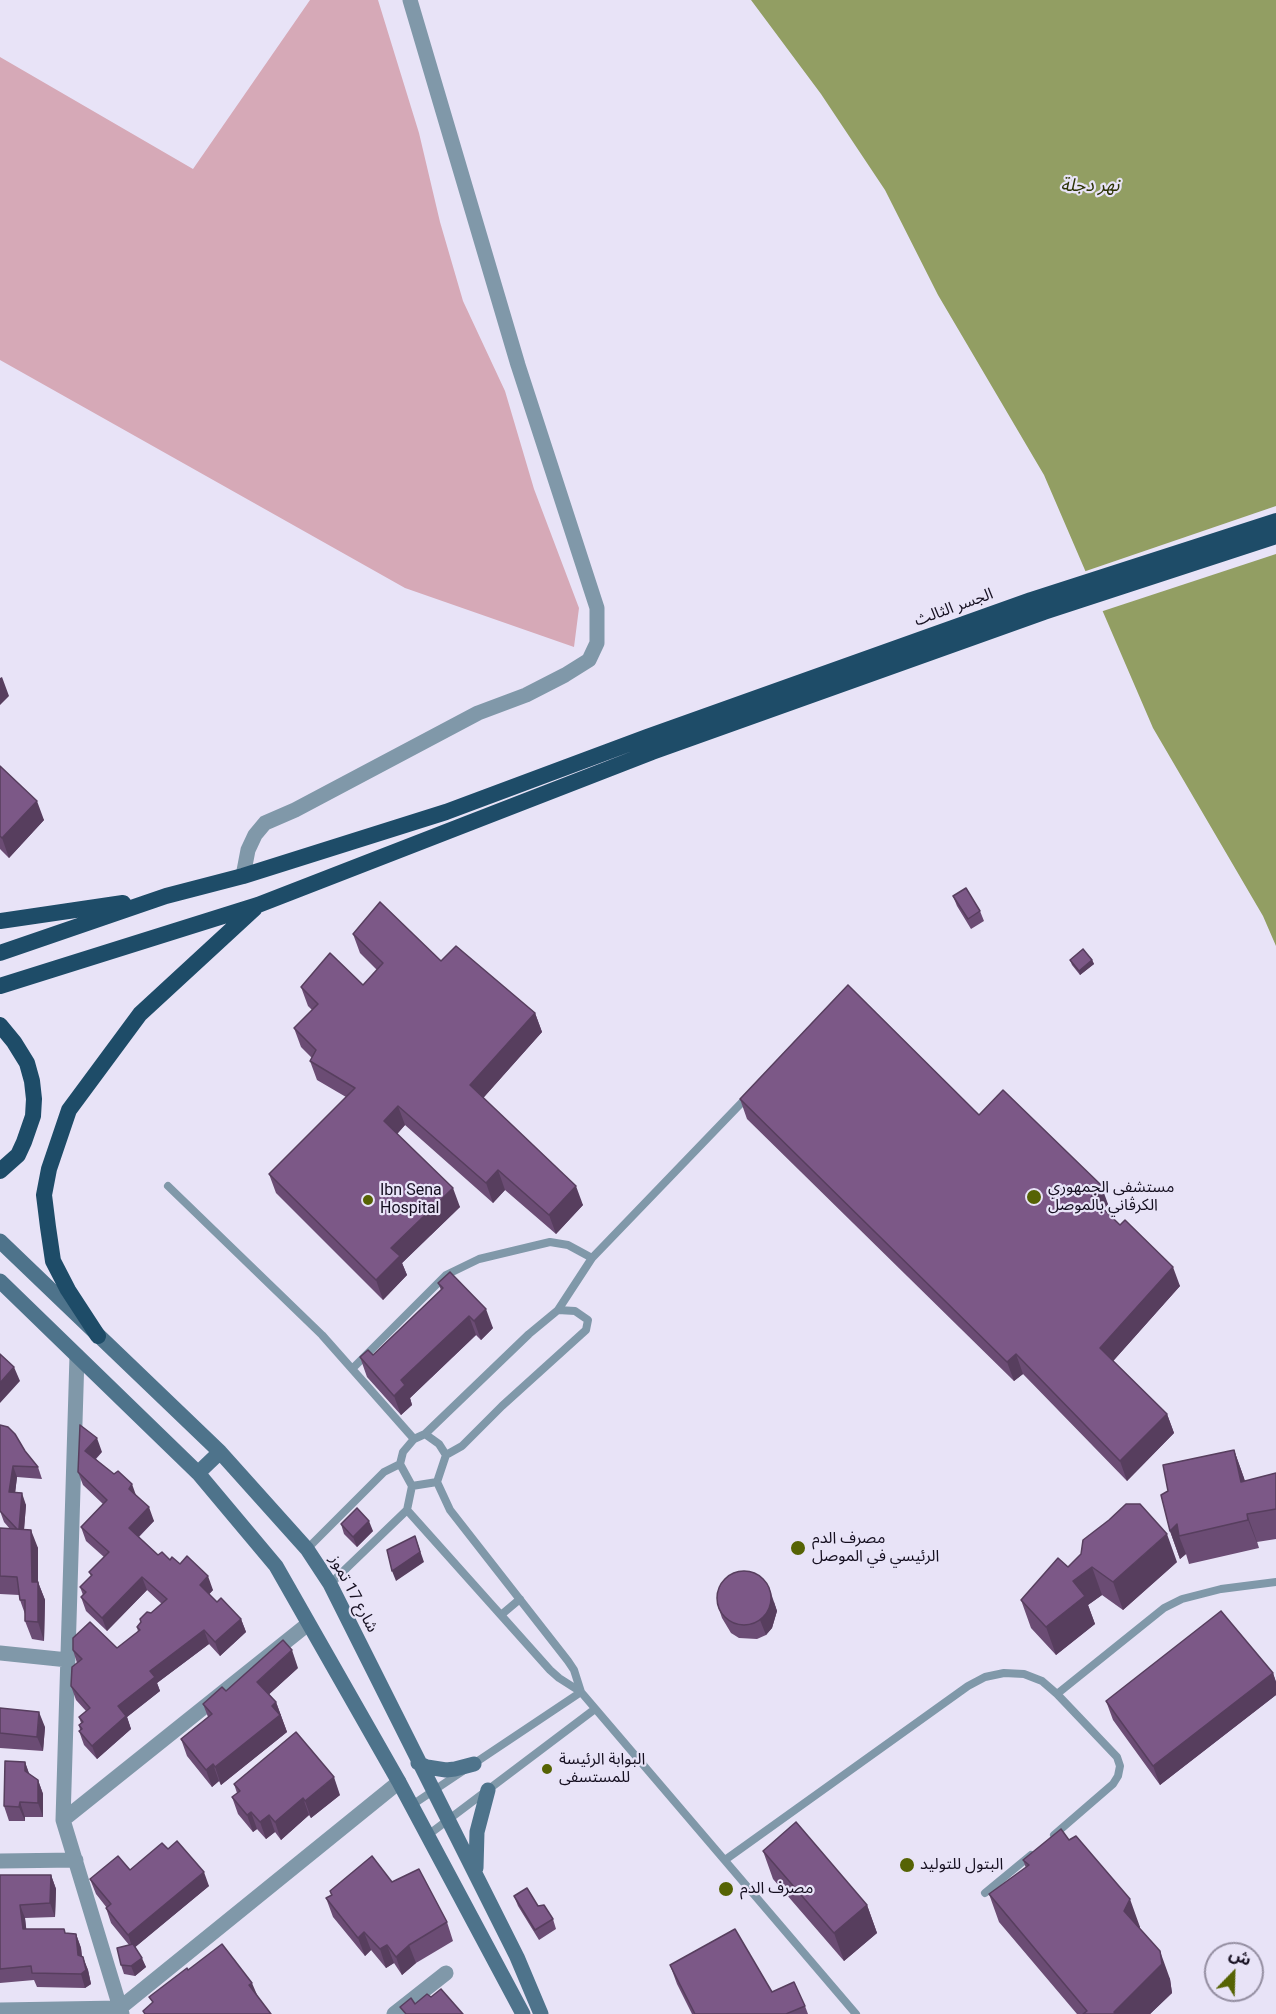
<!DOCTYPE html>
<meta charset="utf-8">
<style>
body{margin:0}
#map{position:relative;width:1276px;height:2014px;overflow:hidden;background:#e8e3f7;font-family:Roboto,"Noto Sans Arabic",sans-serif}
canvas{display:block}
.north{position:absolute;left:1204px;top:1942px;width:60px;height:60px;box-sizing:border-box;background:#e8e3f7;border:2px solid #948ea1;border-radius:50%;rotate:23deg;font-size:16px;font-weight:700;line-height:24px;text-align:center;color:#150f20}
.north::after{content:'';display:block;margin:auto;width:21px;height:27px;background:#566304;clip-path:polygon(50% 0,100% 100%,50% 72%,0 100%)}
</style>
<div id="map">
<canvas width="1276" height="2014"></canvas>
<div class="north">ش</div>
</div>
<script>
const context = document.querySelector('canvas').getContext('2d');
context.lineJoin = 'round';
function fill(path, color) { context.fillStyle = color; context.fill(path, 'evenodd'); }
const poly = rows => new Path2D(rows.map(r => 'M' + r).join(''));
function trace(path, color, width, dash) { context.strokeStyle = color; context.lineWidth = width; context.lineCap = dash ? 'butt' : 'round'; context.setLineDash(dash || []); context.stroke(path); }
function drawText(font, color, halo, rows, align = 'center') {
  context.font = font + ' Roboto,"Noto Sans Arabic",sans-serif'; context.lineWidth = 4.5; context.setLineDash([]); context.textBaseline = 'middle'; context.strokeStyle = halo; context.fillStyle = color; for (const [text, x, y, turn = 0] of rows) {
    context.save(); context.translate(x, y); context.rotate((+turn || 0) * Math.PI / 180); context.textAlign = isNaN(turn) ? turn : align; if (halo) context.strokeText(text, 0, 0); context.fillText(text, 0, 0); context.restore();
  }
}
fill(poly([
 [310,0,378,0,419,133,440,222,463,301,505,391,534,489,579,608,574,647,405,588,0,360,0,57,193,169]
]), '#d6a9b7');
fill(poly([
 [751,0,1276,0,1276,946,1263,916,1153,728,1044,475,938,295,885,190,821,94]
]), '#929e63');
fill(poly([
 [1276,506,1276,554,1100,612,1083,572]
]), '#e8e3f7');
trace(poly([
 [168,1186,322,1335,414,1439],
 [558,1310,592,1258,749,1095],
 [352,1369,446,1275,479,1259,550,1242,568,1245,592,1258],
 [425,1434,529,1334,558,1310,575,1311,588,1320,586,1330,502,1406,462,1446,446,1455],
 [425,1434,439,1444,446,1455,437,1482,412,1486,400,1464,403,1452,414,1439,425,1434],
 [437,1482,450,1510,568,1661,574,1670,581,1692],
 [407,1510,550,1670,559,1678,581,1692,856,2014],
 [307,1549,384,1472,400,1464],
 [330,1584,407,1510,412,1486],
 [501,1615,520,1599],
 [1057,1694,1164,1608,1182,1599,1221,1589,1276,1582],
 [412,1805,581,1692],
 [428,1835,595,1709],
 [725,1860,968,1686,985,1677,1004,1673,1024,1674,1042,1681,1057,1694,1117,1757,1120,1766,1118,1776,1113,1784,1054,1835],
 [985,1893,1031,1855]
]), '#8098a9', 8);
trace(poly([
 [243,876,248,850,255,835,265,823,295,810,478,713,526,695,565,675,589,660,597,643,597,608,518,365,410,0],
 [77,1356,63,1820,122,2014],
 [0,1653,68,1660],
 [63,1820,308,1624],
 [0,1861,76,1860],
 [0,2010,120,2008,399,1782],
 [394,2014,446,1973]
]), '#8098a9', 15);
trace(poly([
 [0,1241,220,1452,307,1549,330,1584,517,1957,541,2014],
 [0,1281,198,1473,276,1566,399,1782,523,2014],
 [198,1473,220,1452],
 [418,1763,427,1767,446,1770,455,1769,474,1764],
 [476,1868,477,1832,488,1790]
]), '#4e738b', 15);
trace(poly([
 [0,921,123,903],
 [0,953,166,896,243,876,446,812,647,737,1031,600,1276,521],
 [0,986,258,905,652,752,1044,612,1276,536],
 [0,1025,14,1042,27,1063,32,1081,34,1099,33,1116,24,1142,18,1155,0,1171],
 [98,1336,68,1290,53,1261,48,1227,44,1195,49,1169,69,1110,140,1014,255,908]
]), '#1e4c68', 16);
fill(poly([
 [0,766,44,820,9,858,0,849],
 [953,896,980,911,984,921,971,929,957,906],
 [353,934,441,961,535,1013,542,1032,483,1098,583,1205,556,1234,505,1190,493,1203,405,1125,397,1134,460,1207,402,1263,407,1275,383,1300,276,1193,269,1174,346,1097,317,1080,310,1061,312,1058,301,1047,294,1028,312,1010,308,1006,301,987,363,985,377,970,360,953],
 [1070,960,1092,960,1094,964,1080,975,1072,965],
 [740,1099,979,1115,1108,1204,1104,1209,1180,1286,1113,1361,1167,1414,1174,1433,1127,1481,1023,1374,1014,1381,747,1119],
 [438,1283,493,1328,481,1340,476,1335,410,1398,412,1405,401,1415,367,1377,360,1357,373,1355,441,1290],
 [0,1425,25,1451,38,1467,42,1479,17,1477,15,1492,26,1505,24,1529,38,1548,38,1582,45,1600,44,1641,32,1639,25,1621,25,1614,20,1600,19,1595,0,1594,0,1528,10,1529,4,1522,0,1511],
 [1234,1450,1245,1481,1276,1473,1276,1539,1257,1542,1259,1548,1189,1564,1186,1554,1180,1559,1170,1531,1168,1491],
 [102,1452,96,1459,135,1494,154,1521,139,1537,158,1555,180,1564,213,1590,209,1594,217,1602,241,1619,246,1632,220,1656,209,1644,157,1683,160,1691,127,1717,131,1729,97,1759,84,1745,79,1731,80,1730,79,1725,81,1723,79,1717,86,1711,76,1700,71,1686,77,1663,73,1650,117,1648,138,1632,137,1627,162,1604,147,1590,107,1631,86,1611,81,1597,83,1595,80,1587,91,1576,89,1572,104,1557,86,1541,81,1527,103,1504,83,1485,78,1472],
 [341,1524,373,1531,357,1547,344,1534],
 [1177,1562,1123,1610,1102,1595,1088,1605,1095,1624,1056,1655,1031,1628,1021,1600,1068,1567],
 [774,1602,777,1611,772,1628,766,1635,757,1639,739,1638,731,1633,722,1618,717,1603],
 [298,1668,269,1694,276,1702,287,1732,221,1785,219,1781,212,1787,187,1756,181,1739,208,1717,203,1704,226,1691],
 [1273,1673,1276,1682,1276,1695,1160,1785,1113,1720,1106,1701],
 [0,1708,45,1727,43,1751,0,1748],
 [25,1762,29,1774,38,1780,43,1794,43,1817,25,1817,25,1821,9,1821,4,1806],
 [234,1784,340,1795,311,1818,309,1815,281,1840,275,1832,266,1839,257,1829,253,1832,238,1814,232,1797,237,1793],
 [1069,1840,1140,1927,1140,1929,1170,1979,1172,1993,1150,2014,1077,2014,999,1922,989,1894,1026,1868,1023,1860],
 [168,1849,209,1886,135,1947,146,1967,135,1976,124,1974,121,1965,129,1945,111,1923,106,1908,107,1908,96,1894,90,1879,130,1870],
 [763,1851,867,1905,877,1933,844,1961,773,1879],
 [0,1875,51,1875,56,1889,55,1917,25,1918,26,1929,76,1934,81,1948,82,1956,88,1970,91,1984,85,1988,37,1987,34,1980,0,1983],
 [392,1882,447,1922,453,1941,416,1963,402,1975,394,1963,386,1968,371,1950,365,1956,333,1917,326,1898,331,1895,330,1891],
 [514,1896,538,1906,553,1919,556,1929,539,1940,518,1906],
 [670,1965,772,1992,805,2006,808,2014,692,2014,677,1984]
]), '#6b4c74');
fill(poly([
 [2,677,9,696,0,705,0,678],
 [37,801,44,820,9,858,2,838],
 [1092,960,1094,964,1080,975,1079,971],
 [535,1013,542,1032,477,1105,470,1085],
 [398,1106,405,1125,391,1141,384,1121],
 [498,1170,505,1190,493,1203,486,1183],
 [1101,1185,1108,1204,1098,1216,1091,1197],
 [576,1186,583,1205,556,1234,549,1215],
 [453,1188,460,1207,402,1263,407,1275,383,1300,376,1280,391,1248],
 [1173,1267,1180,1286,1107,1368,1100,1348],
 [486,1309,493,1328,481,1340,474,1321],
 [469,1316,476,1335,410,1398,412,1405,401,1415,394,1396,401,1380],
 [1016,1354,1023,1374,1014,1381,1007,1362],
 [14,1367,20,1381,0,1403,0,1383],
 [1167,1414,1174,1433,1127,1481,1120,1461],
 [97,1438,102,1452,90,1464,85,1451],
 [1234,1450,1244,1478,1251,1510,1241,1482],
 [13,1466,17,1477,14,1503,9,1492],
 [132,1484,137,1498,129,1489],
 [22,1493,26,1505,23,1542,18,1531],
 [149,1507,154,1521,134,1541,129,1528],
 [1247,1514,1257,1542,1259,1548,1248,1520],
 [369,1521,373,1531,357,1547,353,1537],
 [1177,1524,1179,1536,1186,1554,1180,1559,1170,1531],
 [31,1530,38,1548,38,1584,38,1582,45,1600,44,1641,38,1622,32,1582],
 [1167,1534,1177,1562,1123,1610,1113,1582],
 [415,1536,424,1562,396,1581,392,1571],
 [1092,1567,1102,1595,1088,1605,1095,1624,1056,1655,1046,1627,1073,1581],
 [208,1576,213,1590,205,1599,200,1585],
 [142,1577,147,1590,107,1631,102,1618],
 [769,1587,777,1611,772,1628,766,1635,760,1620],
 [241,1619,246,1632,220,1656,215,1642],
 [204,1630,209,1644,157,1683,160,1691,127,1717,131,1729,97,1759,92,1746,118,1706,150,1671],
 [292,1650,298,1668,264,1699,257,1682],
 [1273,1673,1276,1682,1276,1695,1160,1785,1153,1766],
 [276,1702,287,1732,221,1785,215,1767],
 [39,1712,45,1727,43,1751,37,1737],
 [25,1762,30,1776,25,1771],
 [213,1764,219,1781,212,1787,206,1770],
 [334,1777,340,1795,311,1818,305,1801],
 [38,1780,43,1794,43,1817,38,1803],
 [303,1798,309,1815,281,1840,275,1822],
 [20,1802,25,1817,25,1821,19,1807],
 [251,1812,257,1829,253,1832,247,1815],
 [269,1815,275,1832,266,1839,260,1822],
 [204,1872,209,1886,133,1949,128,1935],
 [51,1875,56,1889,55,1917,50,1903],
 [1130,1899,1140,1927,1134,1939,1124,1911],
 [20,1905,25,1918,28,1943,23,1929],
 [867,1905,877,1933,844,1961,834,1933],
 [364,1932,371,1950,365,1956,358,1938],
 [76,1934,81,1948,83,1969,78,1955],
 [387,1945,394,1963,386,1968,380,1949],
 [409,1945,416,1963,402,1975,396,1957],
 [1160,1951,1170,1979,1172,1993,1150,2014,1114,2014,1114,2012],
 [83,1957,88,1970,91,1984,85,1988,81,1974],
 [142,1958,146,1967,135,1976,131,1966],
 [252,1983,258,1997,249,1985]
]), '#573e5e');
const building = poly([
 [0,766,37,801,2,838,0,836,0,766],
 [966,888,980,911,968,919,953,896,966,888],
 [380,902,441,961,456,946,535,1013,470,1085,576,1186,549,1215,498,1170,486,1183,398,1106,384,1121,453,1188,391,1248,400,1256,376,1280,269,1174,355,1088,310,1061,316,1050,294,1028,318,1004,301,987,330,953,363,985,383,963,353,934,380,902],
 [1083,949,1092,960,1079,971,1070,960,1083,949],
 [848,985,979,1115,1003,1090,1101,1185,1091,1197,1120,1225,1125,1220,1173,1267,1100,1348,1167,1414,1120,1461,1016,1354,1007,1362,740,1099,848,985],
 [450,1272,486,1309,474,1321,469,1316,401,1380,405,1385,394,1396,360,1357,368,1350,373,1355,443,1288,438,1283,450,1272],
 [0,1354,14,1367,0,1383,0,1354],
 [0,1425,8,1427,15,1434,25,1451,38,1467,13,1466,9,1492,22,1493,19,1529,17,1529,0,1511,0,1425],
 [80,1425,97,1438,85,1451,114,1474,118,1471,132,1484,129,1489,149,1507,129,1528,158,1555,162,1552,170,1560,172,1557,180,1564,187,1556,208,1576,200,1585,217,1602,221,1598,241,1619,215,1642,204,1630,150,1671,155,1677,118,1706,126,1716,92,1746,79,1731,82,1729,79,1725,83,1722,79,1717,90,1708,71,1686,72,1667,82,1659,73,1650,73,1638,90,1622,117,1648,140,1630,137,1627,141,1622,140,1619,147,1612,151,1613,167,1599,142,1577,102,1618,81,1597,86,1592,80,1587,92,1575,89,1572,109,1552,81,1527,107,1500,78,1472,80,1425],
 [1234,1450,1241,1482,1276,1473,1276,1509,1247,1514,1248,1520,1179,1536,1177,1524,1170,1531,1161,1495,1168,1491,1163,1465,1234,1450],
 [1126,1504,1140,1504,1167,1534,1113,1582,1092,1567,1073,1581,1085,1596,1046,1627,1021,1600,1058,1558,1068,1567,1081,1554,1083,1540,1109,1520,1126,1504],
 [357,1508,369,1521,353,1537,341,1524,357,1508],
 [0,1528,31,1530,32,1582,38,1582,38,1622,25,1621,25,1600,20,1600,17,1577,0,1576,0,1528],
 [415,1536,420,1552,392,1571,387,1550,415,1536],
 '717 1598a27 27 0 1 1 54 0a27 27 0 1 1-54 0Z',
 [1221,1611,1273,1673,1153,1766,1106,1701,1221,1611],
 [283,1640,292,1650,257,1682,276,1702,272,1706,280,1715,215,1767,213,1764,206,1770,181,1739,212,1714,203,1704,222,1687,226,1691,283,1640],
 [0,1708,39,1712,37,1737,0,1733,0,1708],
 [296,1732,334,1777,305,1801,303,1798,275,1822,269,1815,260,1822,251,1812,247,1815,232,1797,240,1791,234,1784,296,1732],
 [5,1761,25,1762,25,1771,38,1780,38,1803,20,1802,19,1807,4,1806,5,1761],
 [796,1822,867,1905,834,1933,763,1851,796,1822],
 [1061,1829,1069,1840,1076,1836,1130,1899,1124,1911,1160,1951,1162,1964,1114,2012,1115,2014,1083,2014,1087,2011,989,1894,1029,1865,1023,1860,1061,1829],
 [177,1841,204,1872,128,1935,106,1908,111,1904,90,1879,118,1856,130,1870,162,1843,168,1849,177,1841],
 [372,1856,392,1882,419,1869,447,1922,409,1945,396,1957,387,1945,380,1949,364,1932,358,1938,326,1898,332,1895,330,1891,372,1856],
 [0,1875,51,1875,50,1903,20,1905,23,1929,64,1929,65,1933,76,1934,78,1955,83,1957,86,1970,81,1974,32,1973,31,1966,0,1969,0,1875],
 [527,1888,538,1906,544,1905,553,1919,535,1930,514,1896,527,1888],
 [735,1929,772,1992,794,1982,805,2006,786,2014,695,2014,670,1965,735,1929],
 [133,1944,142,1958,131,1966,121,1965,117,1948,133,1944],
 [222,1944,252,1983,249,1985,271,2014,145,2014,143,2011,153,2002,149,1997,187,1968,188,1970,222,1944],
 [441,1989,463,2014,406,2014,400,2007,411,1998,415,2004,427,1994,431,1997,441,1989]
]);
fill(building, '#7c5887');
trace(building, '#573e5e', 1.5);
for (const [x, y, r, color] of [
 [1034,1197,8,"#566304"],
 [368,1200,6,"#566304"],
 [798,1548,8,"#566304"],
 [547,1769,6,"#566304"],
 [907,1865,8,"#566304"],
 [726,1889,8,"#566304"]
]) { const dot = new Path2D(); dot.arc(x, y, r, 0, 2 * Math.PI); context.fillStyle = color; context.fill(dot); trace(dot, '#e8e3f7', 2); }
drawText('16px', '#150f20', '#e8e3f7', [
 ["الجسر الثالث",954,608,-20],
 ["شارع 17 تموز",353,1594,62]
]);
drawText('16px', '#150f20', '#e8e3f7', [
 ["مستشفى الجمهوري",1048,1188],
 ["الكرڤاني بالموصل",1048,1206],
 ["Ibn Sena",380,1191],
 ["Hospital",380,1209],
 ["مصرف الدم",812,1539],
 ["الرئيسي في الموصل",812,1557],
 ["البوابة الرئيسة",559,1760],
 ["للمستسفى",559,1778],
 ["البتول للتوليد",920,1865],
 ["مصرف الدم",740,1889]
], 'left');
drawText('italic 18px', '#2c3304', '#e8e3f7', [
 ["نهر دجلة",1090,186]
]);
</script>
